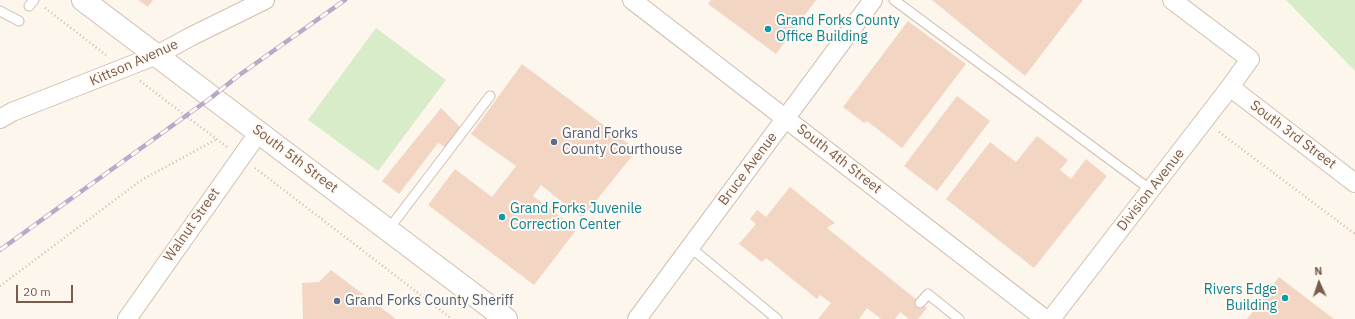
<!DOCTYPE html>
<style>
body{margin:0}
#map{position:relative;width:1355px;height:319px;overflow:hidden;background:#fdf6ec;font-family:"IBM Plex Sans",sans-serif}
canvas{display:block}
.north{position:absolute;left:1299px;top:263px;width:40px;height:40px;-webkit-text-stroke:3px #fffaf3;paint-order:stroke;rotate:357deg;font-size:11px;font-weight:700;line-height:16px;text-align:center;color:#7a5c4d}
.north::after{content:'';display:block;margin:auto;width:14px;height:18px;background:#7a5c4d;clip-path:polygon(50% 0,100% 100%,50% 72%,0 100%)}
.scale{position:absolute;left:16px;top:285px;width:57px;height:18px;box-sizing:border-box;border:2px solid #7a5c4d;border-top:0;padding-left:5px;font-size:12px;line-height:14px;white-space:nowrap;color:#7a5c4d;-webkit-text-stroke:3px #fffaf3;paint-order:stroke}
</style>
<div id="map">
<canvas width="1355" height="319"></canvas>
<div class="north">N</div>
<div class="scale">20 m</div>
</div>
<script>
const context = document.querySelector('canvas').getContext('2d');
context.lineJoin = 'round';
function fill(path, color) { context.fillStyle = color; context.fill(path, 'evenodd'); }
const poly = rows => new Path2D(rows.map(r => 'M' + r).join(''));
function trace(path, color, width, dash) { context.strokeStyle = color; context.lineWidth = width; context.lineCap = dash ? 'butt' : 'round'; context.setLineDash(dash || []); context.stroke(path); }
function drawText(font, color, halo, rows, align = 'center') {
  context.font = font + ' "IBM Plex Sans",sans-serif'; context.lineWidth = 4; context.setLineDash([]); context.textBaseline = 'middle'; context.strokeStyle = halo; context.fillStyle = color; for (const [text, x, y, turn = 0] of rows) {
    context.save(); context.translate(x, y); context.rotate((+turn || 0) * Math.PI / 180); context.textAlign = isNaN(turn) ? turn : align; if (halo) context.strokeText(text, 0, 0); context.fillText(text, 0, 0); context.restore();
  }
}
fill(poly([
 [1286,0,1355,0,1355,71],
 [376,28,446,80,378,171,308,120]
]), '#d8ecc9');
fill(poly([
 [138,0,153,0,148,7],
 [711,0,816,0,776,54,708,4],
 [932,0,1083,0,1025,76],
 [908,21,966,64,902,148,867,121,864,123,843,107],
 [522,64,637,150,582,218,541,185,533,196,577,229,534,285,428,205,455,169,492,197,516,166,471,134],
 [957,96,990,121,937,191,904,166],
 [441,108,461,128,445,147,438,143,399,194,382,181],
 [1037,136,1068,160,1060,170,1071,179,1086,159,1107,176,1034,268,946,199,990,142,1016,162],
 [790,187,835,223,827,228,927,308,918,319,909,319,900,312,895,319,881,319,867,308,859,319,818,319,831,303,820,295,817,299,766,258,762,262,739,244,756,224,750,219,757,210,766,217],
 [331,270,396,319,303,319,302,283,319,282],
 [1279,277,1334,319,1247,319]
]), '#f3d5c3');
const service = poly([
 [894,0,1151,190],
 [29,6,34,0],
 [0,11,19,21],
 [388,230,490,96],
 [690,247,777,319],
 [920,303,928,294,959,319]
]);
const minor = poly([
 [632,0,1045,319],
 [1230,87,1355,183],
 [0,119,12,112,157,55,190,37,265,0],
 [127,319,259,132],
 [637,319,873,0],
 [1051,319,1230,87,1250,59,1172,0]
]);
const tertiary = poly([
 [83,0,506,319]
]);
trace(service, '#d1beb0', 11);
trace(minor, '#d1beb0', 20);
trace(tertiary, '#d1beb0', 24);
trace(poly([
 [45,8,106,55],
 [140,81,227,147],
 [1219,132,1355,234],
 [255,168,452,319],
 [0,286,140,181,217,139]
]), '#d9b8a5', 2.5, [1, 3]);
trace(service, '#fff', 9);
trace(minor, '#fff', 18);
trace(tertiary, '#fff', 22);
const rail = poly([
 [0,250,212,97,238,76,345,0]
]);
trace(rail, '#b9a8c9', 4.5);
trace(rail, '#fffaf3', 3, [9]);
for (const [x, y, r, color] of [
 [768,29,4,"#0f9aa8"],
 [554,142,4,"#5c6f8a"],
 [502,217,4,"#0f9aa8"],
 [1285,298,4,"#0f9aa8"],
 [337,301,4,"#5c6f8a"]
]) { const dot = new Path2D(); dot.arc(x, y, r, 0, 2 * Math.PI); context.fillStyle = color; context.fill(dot); trace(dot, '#fffaf3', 1.5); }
drawText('14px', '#0d838f', '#fffaf3', [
 ["Grand Forks County",776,21],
 ["Office Building",776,37],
 ["Grand Forks Juvenile",510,209],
 ["Correction Center",510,225],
 ["Rivers Edge",1277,290,"right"],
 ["Building",1277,306,"right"]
], 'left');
drawText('14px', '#7a5c4d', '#fffaf3', [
 ["Kittson Avenue",134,63,-24],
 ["South 3rd Street",1293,135,37],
 ["South 5th Street",295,159,37],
 ["South 4th Street",839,159,38],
 ["Bruce Avenue",748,169,-53],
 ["Division Avenue",1151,190,-52],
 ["Walnut Street",192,225,-55]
]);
drawText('14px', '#4e5e75', '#fffaf3', [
 ["Grand Forks",562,134],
 ["County Courthouse",562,150],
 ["Grand Forks County Sheriff",345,301]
], 'left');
</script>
